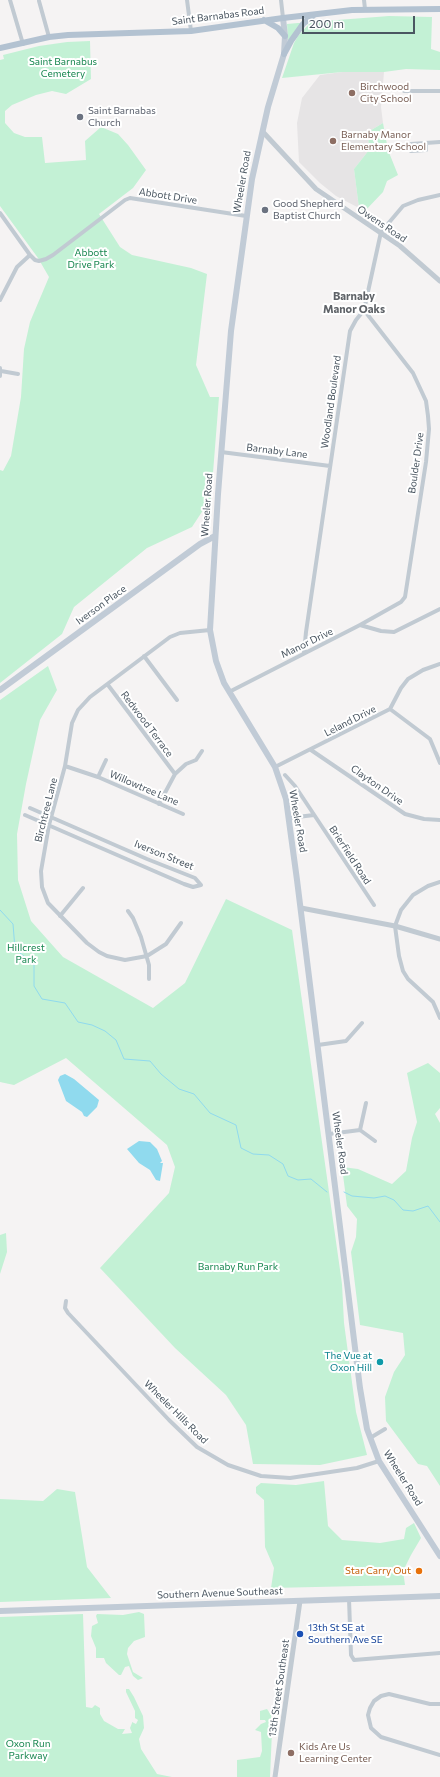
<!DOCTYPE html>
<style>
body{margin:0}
#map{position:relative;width:440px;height:1777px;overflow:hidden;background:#f5f3f3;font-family:Commissioner,sans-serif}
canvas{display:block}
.scale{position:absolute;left:302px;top:16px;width:113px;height:18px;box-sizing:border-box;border:2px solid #4a5661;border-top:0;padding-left:5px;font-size:12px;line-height:14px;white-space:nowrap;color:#4a5661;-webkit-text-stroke:3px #fff;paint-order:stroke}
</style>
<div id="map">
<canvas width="440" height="1777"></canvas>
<div class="scale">200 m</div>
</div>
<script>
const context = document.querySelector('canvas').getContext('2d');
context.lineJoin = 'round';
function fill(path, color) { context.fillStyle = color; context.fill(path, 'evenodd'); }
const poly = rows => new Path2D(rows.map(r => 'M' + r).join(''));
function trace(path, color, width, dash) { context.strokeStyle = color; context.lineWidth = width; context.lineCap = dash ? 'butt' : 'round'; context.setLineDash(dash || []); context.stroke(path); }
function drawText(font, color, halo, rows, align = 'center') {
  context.font = font + ' Commissioner,sans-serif'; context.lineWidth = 4; context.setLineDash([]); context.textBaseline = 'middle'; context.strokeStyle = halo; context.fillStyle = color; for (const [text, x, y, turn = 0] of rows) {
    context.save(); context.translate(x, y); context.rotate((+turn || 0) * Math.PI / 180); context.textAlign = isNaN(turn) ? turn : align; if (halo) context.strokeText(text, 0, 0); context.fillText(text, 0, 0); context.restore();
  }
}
fill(poly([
 [342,72,384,72,381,107,383,123,368,132,369,150,354,169,359,208,336,196,320,183,299,162,297,123,302,98,320,75]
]), '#e6e4e5');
fill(poly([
 [389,16,432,17,431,49,440,52,440,70,406,69,384,72,342,72,282,78,294,43,298,36,308,25,312,22],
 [298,23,301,23,288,41,287,24],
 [90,41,91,79,66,94,52,91,36,95,12,105,5,111,5,123,14,133,25,137,42,137,45,163,86,160,85,141,101,127,118,134,128,145,146,170,133,188,99,214,120,247,132,255,191,268,207,274,196,365,210,397,219,397,211,498,192,527,147,548,74,607,62,634,0,683,0,470,3,471,11,456,21,397,24,349,30,322,49,277,38,258,0,206,0,60,4,59,3,55,39,46,67,42],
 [383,123,388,150,398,175,387,181,383,192,364,212,359,208,354,169,369,150,368,132],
 [48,666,57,690,40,720,26,784,17,834,18,880,31,921,63,957,153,1008,185,983,226,899,292,930,342,1284,344,1323,356,1412,367,1455,320,1465,253,1464,246,1425,226,1395,175,1348,100,1268,169,1193,175,1167,167,1145,66,1058,14,1085,0,1082,0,700],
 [428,1063,440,1073,440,1108,435,1114,440,1123,440,1486,427,1466,418,1464,386,1421,385,1397,394,1372,405,1355,403,1333,360,1325,351,1252,356,1237,357,1219,347,1206,342,1167,358,1169,392,1184,406,1171,412,1138,417,1122,407,1073],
 [6,1233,7,1252,0,1274,0,1235],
 [324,1481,328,1526,342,1540,380,1543,404,1539,406,1528,414,1523,421,1538,411,1555,403,1571,405,1585,271,1588,274,1568,265,1547,264,1500,256,1493,256,1487,261,1483,296,1485],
 [57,1489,75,1492,87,1567,111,1598,0,1602,0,1499,43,1501],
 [139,1612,144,1614,145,1637,134,1641,128,1648,127,1654,133,1672,143,1678,138,1680,133,1676,129,1666,125,1667,121,1675,119,1675,106,1663,104,1658,96,1658,96,1648,91,1636,92,1626,98,1623,96,1616,97,1614,123,1615],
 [83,1614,86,1707,92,1708,95,1705,100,1708,100,1714,104,1721,118,1729,125,1729,122,1734,132,1733,130,1728,132,1723,132,1722,136,1724,138,1720,135,1718,135,1711,126,1692,126,1689,129,1689,134,1697,143,1716,144,1728,139,1739,141,1749,157,1774,172,1777,0,1777,0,1617],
 [267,1709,271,1715,272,1722,269,1728,272,1731,270,1777,237,1777,237,1760,260,1757,262,1751,261,1732,255,1730,261,1724,266,1722,265,1720,260,1720,260,1711]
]), '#c3f1d5');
fill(poly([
 [65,1074,74,1079,99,1100,97,1107,87,1117,84,1116,82,1112,66,1101,58,1080,60,1076],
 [139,1141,150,1142,157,1149,162,1161,160,1163,163,1163,160,1181,156,1180,150,1170,139,1163,127,1149]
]), '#90daee');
trace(poly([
 [0,910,13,924,15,949,25,957,34,959,34,986,42,999,65,1003,78,1022,92,1025,105,1031,116,1040,124,1059,150,1061,161,1074,179,1089,194,1094,210,1113,236,1125,241,1148,253,1154,269,1155,283,1164,288,1176,298,1180,311,1179,327,1192],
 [344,1192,352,1196,374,1198,385,1196,394,1200,403,1210,413,1211,428,1206,440,1222]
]), '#90daee', 1);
trace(poly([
 [10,0,23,44],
 [187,0,191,31],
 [281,0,283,18],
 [364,0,365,9],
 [39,1,49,37],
 [404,91,440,91],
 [426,143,426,150,411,151,411,144,440,142],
 [0,213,30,255,35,260,39,261,46,259,53,255,125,200,130,198,246,216],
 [0,300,17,267,30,255],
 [0,368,0,376],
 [1,371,18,374],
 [221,452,330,466],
 [360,625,381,631,394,632,440,609],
 [304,653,306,632,350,331,356,320,364,310,381,232,403,206,418,200,440,195],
 [144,656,177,700],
 [108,685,175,774],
 [229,692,360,625,401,602,405,597,426,462,429,429,428,416,426,401,413,373,364,310],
 [390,709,430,739,440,763],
 [311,750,405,814,424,819,440,820],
 [65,766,98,777,183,814],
 [275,767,390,709,401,688,408,679,423,670,440,664],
 [285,775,295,786,374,905],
 [98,777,106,760],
 [159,804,175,774,186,764,196,760,202,751],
 [25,815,184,884,193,887,201,885,195,878,147,859,30,808],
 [289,818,314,815],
 [440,882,428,886,413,895,401,910,395,926,399,956,403,971,408,979,433,1002,440,1018],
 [128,911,133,918,141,937,149,965,149,979],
 [60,916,83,888],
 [181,923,166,944,147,956,125,960,107,956,99,952,87,943,48,903,42,887,41,871,49,825,65,766,72,723,78,710,90,697,170,637,180,633,210,630],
 [318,1045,346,1041,362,1023],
 [360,1130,366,1103],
 [329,1134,360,1130,375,1141],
 [66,1301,65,1308,68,1313,169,1420,197,1447,228,1465,261,1476,290,1478,357,1468,379,1461],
 [370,1438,385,1429],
 [349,1599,351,1655,354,1660,440,1653],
 [440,1704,430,1704,389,1694,381,1696,374,1701,370,1708,368,1715,371,1728,381,1737,440,1755]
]), '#c1cad2', 4);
trace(poly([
 [263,132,316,189,400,246,440,281],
 [301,908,395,926,440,939],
 [275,1777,300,1601]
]), '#c1cad2', 5);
trace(poly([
 [283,18,285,36,284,54,268,107,252,179,231,331,218,494,210,630,216,661,224,683,275,767,286,799,297,880,360,1388,367,1429,379,1461,440,1556],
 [0,690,200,544,215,536],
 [0,1611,440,1596]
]), '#c1cbd6', 6);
trace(poly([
 [264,20,278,28,285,36],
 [0,48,49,37,68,35,191,31,283,18,352,10,440,9],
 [284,54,291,41,303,24,314,15]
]), '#b3c2d1', 6);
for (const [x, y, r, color] of [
 [352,93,4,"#8d6e63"],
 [80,117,4,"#6b7280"],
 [333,141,4,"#8d6e63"],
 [265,210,4,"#6b7280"],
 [380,1362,4,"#0f9aa8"],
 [419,1571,4,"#e8710a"],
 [300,1634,4,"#1a4fb4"],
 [291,1753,4,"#8d6e63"]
]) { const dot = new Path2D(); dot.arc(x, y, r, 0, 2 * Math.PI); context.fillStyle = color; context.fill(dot); trace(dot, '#fff', 1.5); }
drawText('10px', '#4a5661', '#fff', [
 ["Saint Barnabas Road",218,16,-7],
 ["Wheeler Road",242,182,-80],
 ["Abbott Drive",168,196,9],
 ["Owens Road",382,224,34],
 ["Woodland Boulevard",331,402,-82],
 ["Barnaby Lane",277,451,7],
 ["Boulder Drive",416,463,-82],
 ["Wheeler Road",207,505,-86],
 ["Iverson Place",101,605,-36],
 ["Manor Drive",307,643,-26],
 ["Leland Drive",350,721,-27],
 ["Redwood Terrace",147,724,53],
 ["Clayton Drive",377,785,35],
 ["Willowtree Lane",144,788,23],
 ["Birchtree Lane",46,810,-76],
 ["Wheeler Road",298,821,80],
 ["Iverson Street",164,855,22],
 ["Brierfield Road",350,855,57],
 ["Wheeler Road",340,1143,82],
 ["Wheeler Hills Road",176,1412,45],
 ["Wheeler Road",403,1478,58],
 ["Southern Avenue Southeast",220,1593,-2],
 ["13th Street Southeast",279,1688,-82]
]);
drawText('10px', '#17864f', '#fff', [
 ["Saint Barnabus",63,62],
 ["Cemetery",63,74],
 ["Abbott",91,253],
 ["Drive Park",91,265],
 ["Hillcrest",26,948],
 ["Park",26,960],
 ["Barnaby Run Park",238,1267],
 ["Oxon Run",28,1744],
 ["Parkway",28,1756]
]);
drawText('10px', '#785e54', '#fff', [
 ["Birchwood",360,87],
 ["City School",360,99],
 ["Barnaby Manor",341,135],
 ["Elementary School",341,147],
 ["Kids Are Us",299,1747],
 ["Learning Center",299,1759]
], 'left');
drawText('10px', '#5b616d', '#fff', [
 ["Saint Barnabas",88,111],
 ["Church",88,123],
 ["Good Shepherd",273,204],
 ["Baptist Church",273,216]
], 'left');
drawText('10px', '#0d838f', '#fff', [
 ["The Vue at",372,1356],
 ["Oxon Hill",372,1368]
], 'right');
drawText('10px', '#c56008', '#fff', [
 ["Star Carry Out",411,1571]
], 'right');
drawText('10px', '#164399', '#fff', [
 ["13th St SE at",308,1628],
 ["Southern Ave SE",308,1640]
], 'left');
drawText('bold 11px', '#5f6368', '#fff', [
 ["Barnaby",354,296],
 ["Manor Oaks",354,309]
]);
</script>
